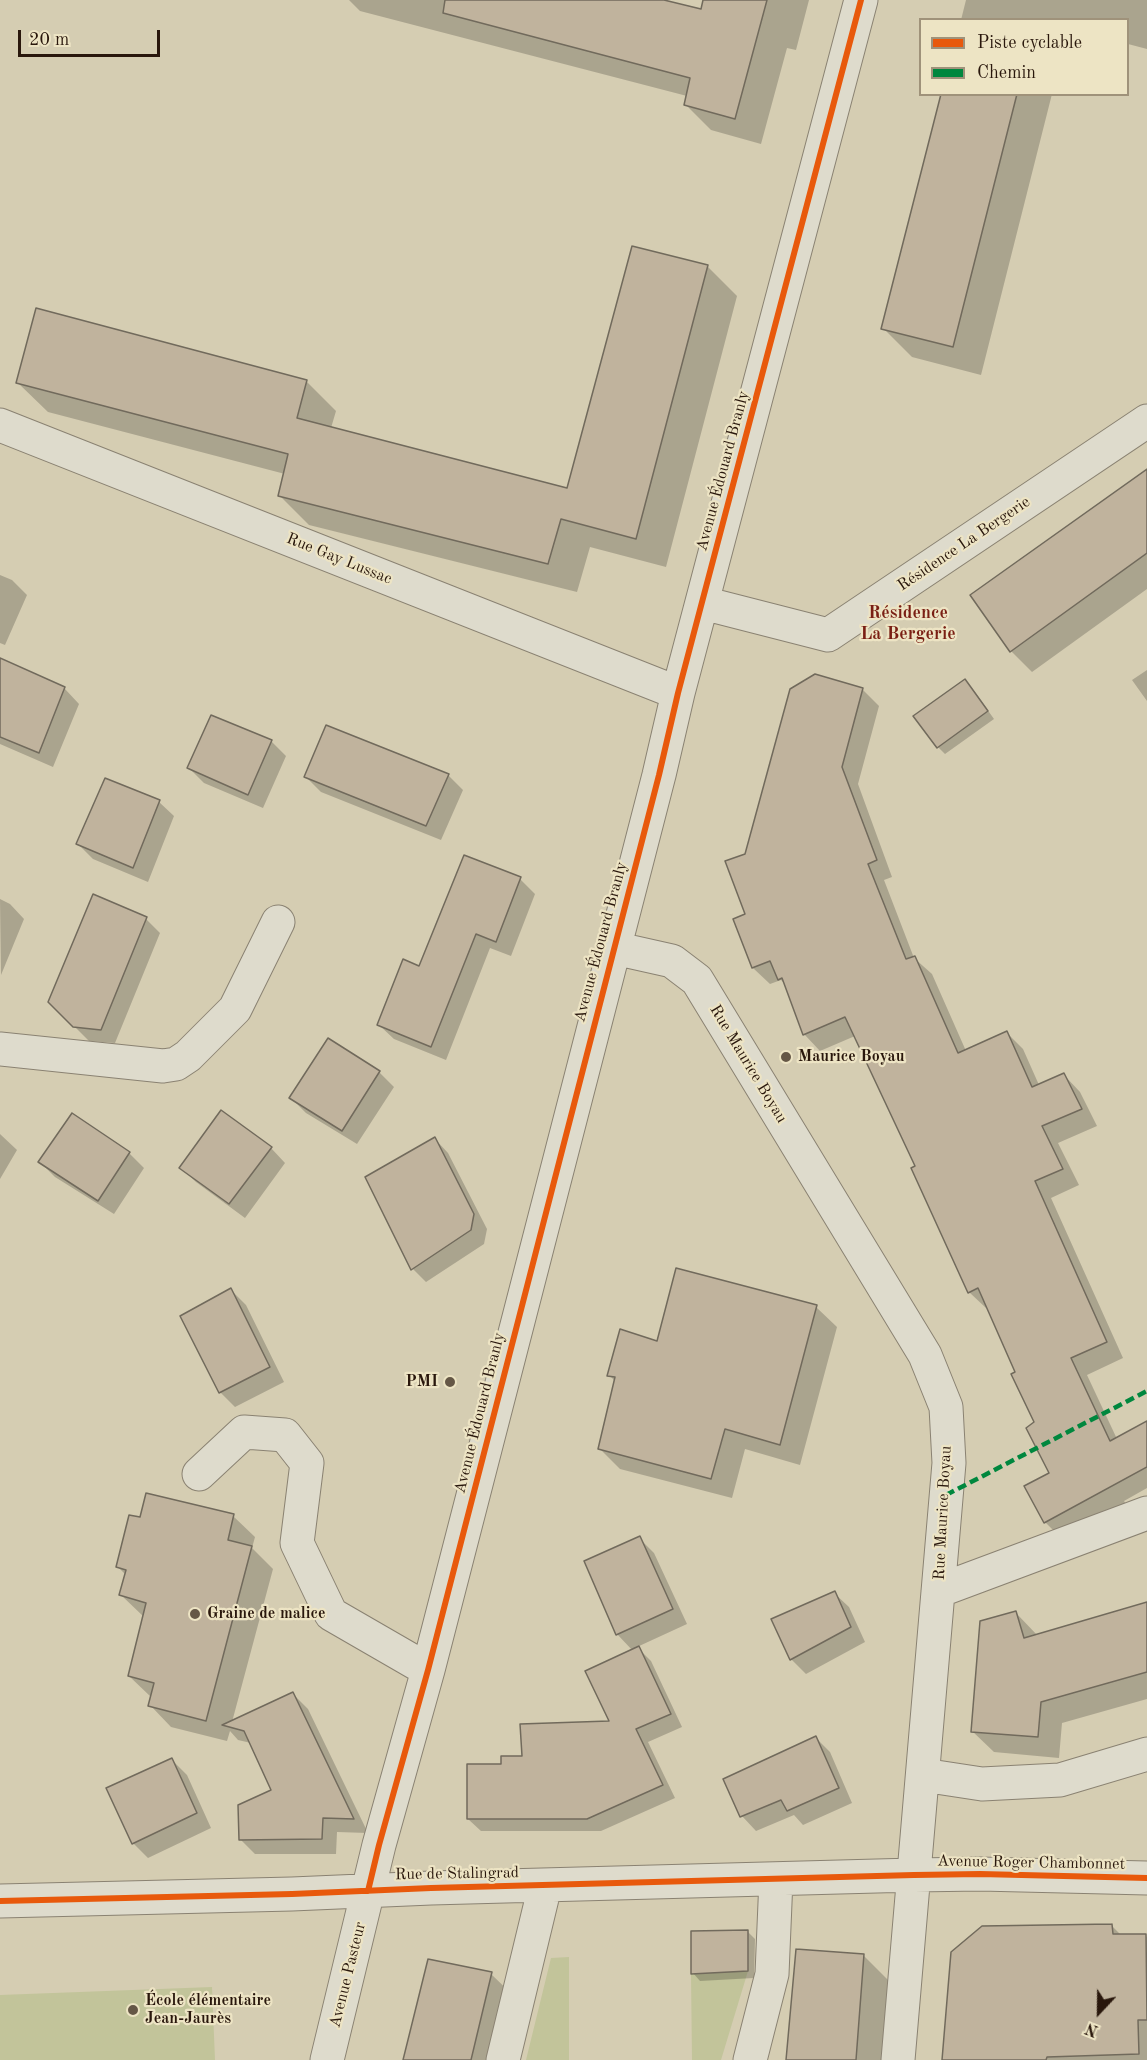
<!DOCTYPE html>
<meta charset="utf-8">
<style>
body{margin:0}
#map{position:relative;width:1147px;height:2060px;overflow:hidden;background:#d5cdb2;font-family:"Old Standard TT",serif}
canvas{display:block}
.legend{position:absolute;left:919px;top:18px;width:210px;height:78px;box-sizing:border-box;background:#ede4c4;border:2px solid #9f927a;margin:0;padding:8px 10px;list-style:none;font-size:18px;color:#29170c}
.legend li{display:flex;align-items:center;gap:12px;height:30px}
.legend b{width:30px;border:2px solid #9f927a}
.north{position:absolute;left:1069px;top:1982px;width:60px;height:60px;-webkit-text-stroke:4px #ede4c4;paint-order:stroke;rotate:202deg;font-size:16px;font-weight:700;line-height:24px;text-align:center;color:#29170c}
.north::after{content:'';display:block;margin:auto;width:21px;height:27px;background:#29170c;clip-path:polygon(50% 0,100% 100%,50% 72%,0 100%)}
.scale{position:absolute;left:18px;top:30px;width:142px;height:27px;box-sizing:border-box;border:3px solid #29170c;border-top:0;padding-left:8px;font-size:18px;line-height:21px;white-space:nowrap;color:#29170c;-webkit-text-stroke:4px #ede4c4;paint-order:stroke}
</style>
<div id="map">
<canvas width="1147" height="2060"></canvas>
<ul class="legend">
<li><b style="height:8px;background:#e8590c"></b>Piste cyclable</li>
<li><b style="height:8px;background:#00873e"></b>Chemin</li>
</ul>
<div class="north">N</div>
<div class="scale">20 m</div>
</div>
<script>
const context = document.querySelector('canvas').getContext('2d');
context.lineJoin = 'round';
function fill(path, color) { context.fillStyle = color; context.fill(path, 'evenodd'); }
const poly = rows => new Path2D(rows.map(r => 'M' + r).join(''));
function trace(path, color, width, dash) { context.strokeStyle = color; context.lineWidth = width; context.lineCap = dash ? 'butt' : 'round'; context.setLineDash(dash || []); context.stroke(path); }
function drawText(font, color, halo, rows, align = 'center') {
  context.font = font + ' "Old Standard TT",serif'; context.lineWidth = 4.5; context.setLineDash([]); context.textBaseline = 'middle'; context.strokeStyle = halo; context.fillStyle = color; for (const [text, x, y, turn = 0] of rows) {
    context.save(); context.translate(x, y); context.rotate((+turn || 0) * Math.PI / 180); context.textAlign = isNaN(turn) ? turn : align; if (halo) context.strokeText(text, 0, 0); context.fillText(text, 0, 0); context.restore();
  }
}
fill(poly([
 [569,1957,569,2060,526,2060,551,1958],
 [748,1971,721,2060,692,2060,691,1974],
 [212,1987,215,2060,0,2060,0,1995]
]), '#c2c49a');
fill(poly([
 [349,0,660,0,702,11,705,0,809,0,796,50,787,48,761,144,711,130,685,104,687,96,360,11],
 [966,0,1147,0,1147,49,1128,44,1128,20,961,20],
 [942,94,1052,94,981,375,912,357,883,328],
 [707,266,737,296,666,567,590,547,577,592,309,525,279,495,285,474,48,412,18,383,306,381,336,411,331,428,568,490],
 [1147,473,1147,589,1032,672,1011,651],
 [0,575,12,580,27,595,5,645,0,643],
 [11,665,65,689,79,704,53,767,0,744,0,691],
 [1147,670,1147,701,1132,680],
 [972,688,994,719,945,754,938,747],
 [862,689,879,706,858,784,892,877,884,880,914,958,932,974,966,1051,1007,1033,1023,1049,1039,1085,1064,1075,1080,1092,1097,1126,1058,1143,1079,1185,1051,1198,1123,1358,1087,1375,1117,1439,1147,1423,1147,1488,1124,1501,1126,1504,1062,1539,1045,1522,1051,1474,1036,1423,1017,1372,988,1307,986,1308,969,1292,917,1167,855,1036,820,1051,804,1034,786,985,781,980,770,984,753,968,735,920,747,915,746,855],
 [271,741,286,756,263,808,204,783,189,768],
 [448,775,463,790,441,840,321,792,306,777],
 [159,802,174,816,148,882,93,859,78,844],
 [520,879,535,894,511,956,490,948,446,1060,394,1039,379,1025,420,967],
 [0,899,10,904,24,919,1,975],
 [146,919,160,933,115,1043,89,1041,50,1002],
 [379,1072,394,1087,357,1144,306,1113,291,1098],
 [0,1134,17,1150,0,1179],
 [435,1139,448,1153,487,1229,484,1244,426,1282,413,1269],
 [271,1148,285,1163,245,1218,196,1182,181,1168],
 [129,1153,144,1168,114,1214,55,1177,40,1162],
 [231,1290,246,1305,284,1382,235,1407,220,1392],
 [816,1307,837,1327,800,1465,745,1449,732,1498,620,1469,599,1448,616,1382,609,1375,658,1343],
 [233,1516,255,1537,252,1548,273,1569,232,1722,293,1694,308,1709,368,1833,337,1832,336,1854,255,1854,240,1839,273,1791,251,1743,238,1740,230,1731,227,1741,171,1727,150,1705,151,1697,129,1676,144,1617,121,1595,126,1575,117,1566,141,1519],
 [639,1538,654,1553,687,1624,637,1647,651,1661,682,1727,648,1742,675,1798,601,1831,481,1831,468,1819,503,1765,611,1723,633,1651,617,1634],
 [834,1593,849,1607,865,1642,806,1674,791,1659,773,1620],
 [1147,1603,1147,1699,1062,1723,1059,1758,994,1752,972,1731,1016,1613,1038,1636],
 [816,1738,830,1752,852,1803,803,1825,794,1815,756,1831,742,1816,725,1779],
 [172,1760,187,1775,211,1828,148,1858,133,1843],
 [1112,1926,1122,1936,1145,1936,1147,1937,1147,2060,943,2060],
 [748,1932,755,1939,754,1978,700,1981,693,1973],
 [863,1955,890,1982,884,2060,788,2060],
 [491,1974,518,2000,503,2060,404,2060]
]), '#0003');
const building = poly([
 [445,0,664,0,701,9,703,0,767,0,735,119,684,105,690,78,443,13,445,0],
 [941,94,1017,94,953,347,881,329,941,94],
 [632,246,708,265,636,539,561,519,548,564,278,496,288,454,16,383,36,308,307,380,297,418,567,488,632,246],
 [1147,469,1147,553,1010,652,970,595,1147,469],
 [0,658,65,687,39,753,0,737,0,658],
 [815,674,863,688,842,767,877,860,868,864,906,959,915,956,958,1053,1007,1031,1032,1087,1064,1073,1082,1109,1042,1126,1063,1169,1035,1181,1107,1342,1071,1358,1110,1441,1147,1421,1147,1467,1044,1523,1024,1486,1049,1473,1026,1428,1034,1422,1011,1374,1015,1372,978,1288,968,1293,911,1168,915,1166,845,1017,803,1035,782,978,778,980,770,961,752,968,733,919,745,914,725,861,745,854,790,689,815,674],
 [965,679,988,711,937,748,913,716,965,679],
 [211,715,272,740,248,795,187,768,211,715],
 [326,725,449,774,426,826,304,777,326,725],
 [105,778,160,800,133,868,76,844,105,778],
 [464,855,521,877,496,942,476,934,431,1047,377,1025,403,959,419,966,464,855],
 [93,894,147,917,101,1030,73,1027,48,1002,93,894],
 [328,1038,380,1071,342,1131,289,1098,328,1038],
 [221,1110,272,1147,229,1204,179,1168,221,1110],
 [72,1113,130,1152,98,1201,38,1162,72,1113],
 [435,1137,474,1214,471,1230,411,1270,365,1177,435,1137],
 [676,1268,817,1305,780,1445,725,1429,711,1479,598,1449,615,1377,607,1376,620,1329,657,1341,676,1268],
 [231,1288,270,1367,219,1393,180,1316,231,1288],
 [146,1493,234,1514,228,1540,252,1546,206,1721,148,1706,154,1683,128,1676,146,1603,119,1595,126,1570,116,1567,129,1515,140,1517,146,1493],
 [640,1536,673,1609,616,1635,584,1561,640,1536],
 [835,1591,851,1627,790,1660,771,1619,835,1591],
 [1147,1602,1147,1672,1041,1702,1038,1737,971,1732,980,1621,1016,1611,1024,1638,1147,1602],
 [639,1646,671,1714,636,1729,663,1785,587,1819,467,1819,467,1764,501,1764,501,1756,522,1756,520,1724,609,1721,585,1671,639,1646],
 [293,1692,354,1819,323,1818,322,1839,239,1840,238,1805,271,1790,244,1731,222,1725,293,1692],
 [816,1736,839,1788,787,1811,781,1800,740,1817,723,1779,816,1736],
 [172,1758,197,1813,132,1844,106,1788,172,1758],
 [1112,1924,1113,1934,1146,1934,1147,2020,1138,2020,1139,2054,1047,2057,1046,2060,942,2060,951,1952,982,1926,1112,1924],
 [748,1930,748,1971,691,1974,691,1931,748,1930],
 [796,1949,864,1954,856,2060,786,2060,796,1949],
 [428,1959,492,1972,471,2060,403,2060,428,1959]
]);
fill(building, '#c0b39d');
trace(building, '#716a5c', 1.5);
const minor = poly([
 [0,425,678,693],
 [703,603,828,635,1147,421],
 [614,948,672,961,697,980,925,1355,946,1407,949,1463,898,2060],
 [0,1049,163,1066,176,1064,188,1056,235,1009,278,922],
 [199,1474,244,1432,285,1435,307,1463,297,1543,331,1614,428,1670],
 [938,1591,1147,1513],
 [923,1775,982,1784,1060,1780,1147,1754],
 [0,1901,292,1894,431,1888,914,1875,980,1874,1147,1878],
 [327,2060,379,1845,428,1670,659,775,678,693,861,0],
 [503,2060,545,1886],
 [750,2060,772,1974,776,1879]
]);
trace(minor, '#8a8272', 35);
trace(minor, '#dedbcc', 33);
trace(poly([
 [946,1495,1147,1391]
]), '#00873e', 4.5, [9, 4.5]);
trace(poly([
 [368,1891,379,1845,428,1670,659,775,678,693,861,0],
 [0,1901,292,1894,431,1888,914,1875,980,1874,1147,1878]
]), '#e8590c', 6);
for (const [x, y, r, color] of [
 [786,1057,6,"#655746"],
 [450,1382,6,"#655746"],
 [195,1614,6,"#655746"],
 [133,2010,6,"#655746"]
]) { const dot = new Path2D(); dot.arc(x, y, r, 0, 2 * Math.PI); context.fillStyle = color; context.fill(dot); trace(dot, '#ede4c4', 2); }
drawText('16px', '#29170c', '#ede4c4', [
 ["Avenue Édouard Branly",723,471,-75],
 ["Résidence La Bergerie",964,544,-34],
 ["Rue Gay Lussac",339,559,22],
 ["Avenue Édouard Branly",601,942,-75],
 ["Rue Maurice Boyau",748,1064,59],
 ["Avenue Édouard Branly",480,1413,-76],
 ["Rue Maurice Boyau",943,1513,-87],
 ["Avenue Roger Chambonnet",1031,1863,1],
 ["Rue de Stalingrad",457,1874,-1],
 ["Avenue Pasteur",348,1975,-76]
]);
drawText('bold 16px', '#29170c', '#ede4c4', [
 ["Maurice Boyau",798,1057],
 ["PMI",438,1382,"right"],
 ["Graine de malice",207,1614],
 ["École élémentaire",145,2001],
 ["Jean-Jaurès",145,2019]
], 'left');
drawText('bold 18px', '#7a1f14', '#ede4c4', [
 ["Résidence",908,613],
 ["La Bergerie",908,634]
]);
</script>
